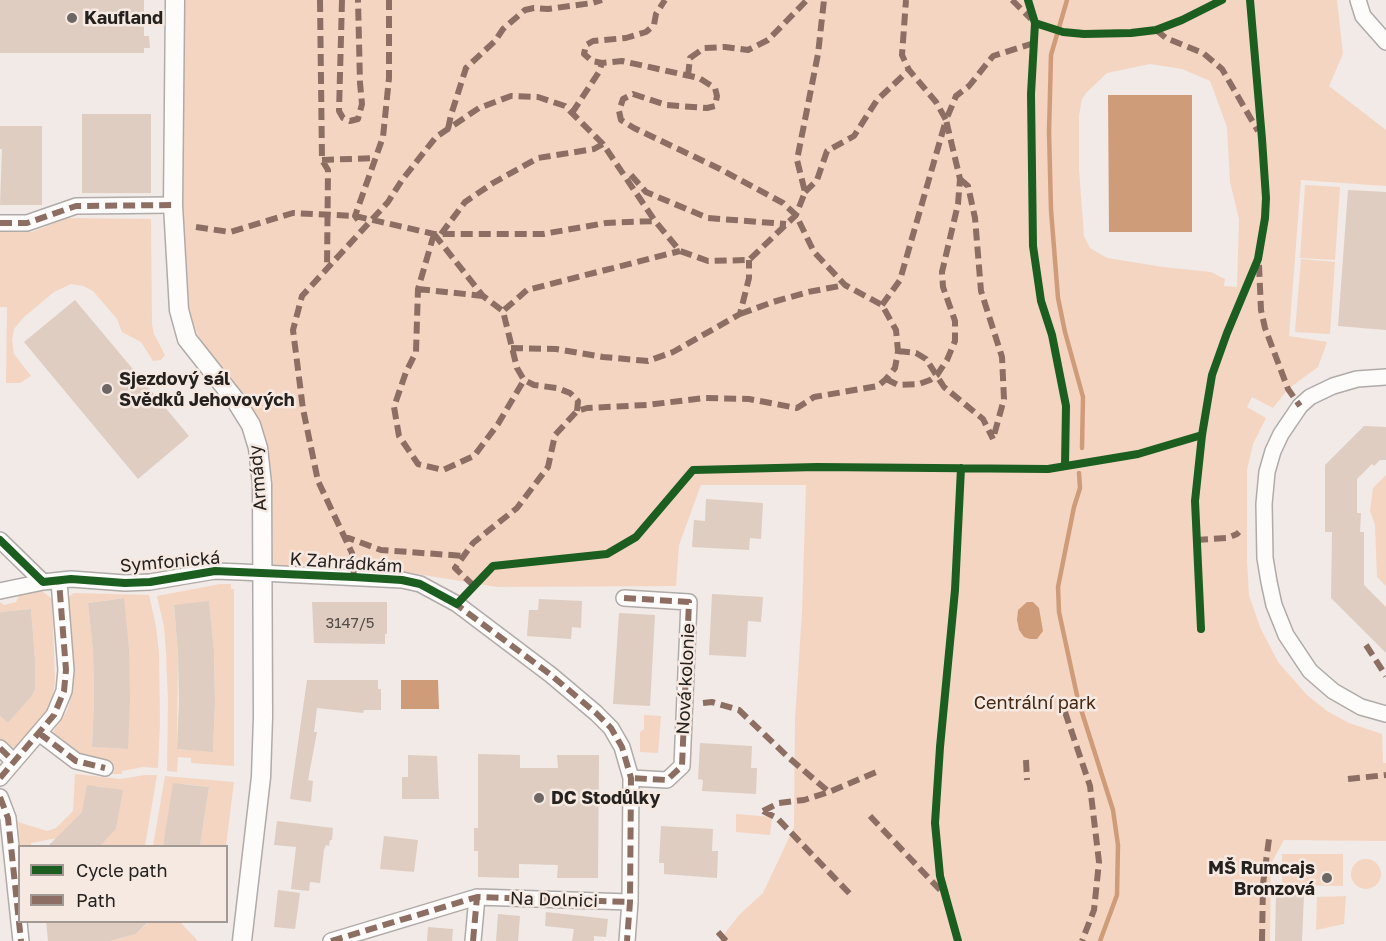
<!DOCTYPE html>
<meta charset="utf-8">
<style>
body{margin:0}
#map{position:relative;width:1386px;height:941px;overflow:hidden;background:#f1eae6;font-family:"Golos Text",sans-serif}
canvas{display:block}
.legend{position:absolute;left:18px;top:845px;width:210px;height:78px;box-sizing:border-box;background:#f5e9e2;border:2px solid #a29994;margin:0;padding:8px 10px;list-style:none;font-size:18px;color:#25211e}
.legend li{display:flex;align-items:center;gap:12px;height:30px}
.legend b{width:30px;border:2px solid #a29994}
</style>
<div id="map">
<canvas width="1386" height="941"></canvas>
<ul class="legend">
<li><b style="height:8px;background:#1b5e20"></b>Cycle path</li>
<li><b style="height:8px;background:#8d6e63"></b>Path</li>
</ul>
</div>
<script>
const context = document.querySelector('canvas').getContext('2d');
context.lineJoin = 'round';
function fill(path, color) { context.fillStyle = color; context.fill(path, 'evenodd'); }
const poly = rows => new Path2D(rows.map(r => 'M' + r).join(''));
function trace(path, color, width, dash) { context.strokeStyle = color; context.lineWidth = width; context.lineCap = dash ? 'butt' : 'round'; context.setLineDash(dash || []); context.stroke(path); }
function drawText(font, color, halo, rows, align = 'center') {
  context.font = font + ' "Golos Text",sans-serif'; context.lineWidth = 5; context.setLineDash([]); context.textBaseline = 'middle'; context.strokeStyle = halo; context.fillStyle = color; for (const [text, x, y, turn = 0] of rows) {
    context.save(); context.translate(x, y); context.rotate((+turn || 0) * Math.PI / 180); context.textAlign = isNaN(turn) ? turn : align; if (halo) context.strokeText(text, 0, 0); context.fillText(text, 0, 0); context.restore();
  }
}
fill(poly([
 [183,0,1337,0,1343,54,1329,86,1386,130,1386,186,1301,180,1289,336,1327,342,1318,367,1288,389,1273,408,1252,397,1247,407,1266,418,1253,444,1247,470,1247,562,1249,595,1260,627,1278,662,1307,695,1327,711,1349,723,1382,734,1383,763,1386,763,1386,841,1284,840,1271,864,1270,941,719,941,739,915,763,893,794,827,795,719,802,612,806,485,701,485,679,545,676,586,497,587,411,573,272,565,265,442,205,351,190,317,180,274],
 [1150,64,1182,69,1210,81,1227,127,1230,182,1239,219,1237,287,1224,286,1225,279,1211,272,1163,267,1107,258,1090,248,1084,236,1079,169,1079,116,1082,99,1086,93,1107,73],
 [1305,185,1340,187,1335,260,1300,258],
 [67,218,151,219,152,324,154,334,165,355,161,360,153,361,141,342,122,332,117,319,93,291,83,286,71,284,54,292,24,317,14,329,12,340,14,354,31,376,20,383,6,383,7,307,0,307,0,232,32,232],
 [1301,259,1335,262,1330,334,1295,332],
 [1386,475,1386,586,1377,577,1375,525,1370,511,1373,488],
 [220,584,231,584,231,589,234,589,234,766,191,763,191,758,178,757,177,772,167,771,168,701,166,653,164,627,157,596],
 [209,602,214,651,215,703,213,751,177,749,178,654,174,606],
 [42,591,52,599,55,682,53,695,47,711,32,731,17,746,11,749,0,740,0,716,8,723,32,696,35,689,35,659,31,609,0,612,0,602,4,605,16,602,20,594],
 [74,593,149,595,156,626,159,653,160,722,158,768,143,767,122,771,122,774,111,774,112,769,79,756,52,733,67,711,73,691,73,659,67,598],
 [123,598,128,749,92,747,94,699,93,651,88,603],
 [644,715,661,716,658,753,640,752,640,732,644,729],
 [75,774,120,779,145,775,157,775,145,846,100,846,116,828,122,791,97,786,82,812,58,838,31,843,31,846,20,846,18,822,47,831,56,828,73,811],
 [165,776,234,782,226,846,200,846,209,787,184,784,166,831,163,846,153,846],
 [736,814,772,817,770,835,736,832],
 [1282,854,1343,854,1343,886,1282,885],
 '1351 874a15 15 0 1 1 30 0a15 15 0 1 1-30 0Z',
 [1346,896,1344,924,1316,930,1317,897],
 [149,922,180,922,198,941,110,941,136,934]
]), '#f4d5c2');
fill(poly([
 [1108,95,1192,95,1192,232,1109,232],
 [1027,602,1033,602,1039,608,1043,631,1037,639,1030,639,1024,637,1019,630,1017,620,1018,610],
 [401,680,438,680,439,709,401,709]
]), '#cf9c7a');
trace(poly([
 [1067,0,1051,55,1049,132,1051,210,1058,298,1065,332,1083,397,1082,448],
 [1079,473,1080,488,1074,507,1058,587,1059,612,1078,700,1113,810,1118,845,1117,895,1100,941]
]), '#cf9c7a', 4.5);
fill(poly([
 [0,0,144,0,144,36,149,36,150,48,144,48,144,53,0,53],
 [82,114,151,114,151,193,82,193],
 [0,126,42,126,42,205,0,205,2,149,0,149],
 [1348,190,1386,192,1386,330,1338,326],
 [75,300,189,436,138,479,24,342],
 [1364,426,1386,427,1386,460,1380,460,1374,466,1372,464,1357,479,1357,513,1361,513,1360,532,1364,532,1364,585,1386,607,1386,653,1331,598,1332,532,1325,532,1325,465],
 [706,499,763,503,761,539,750,538,749,550,692,547,694,520,705,521],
 [712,594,763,597,761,622,748,621,746,657,709,655],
 [124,598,129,649,130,700,128,749,92,747,94,699,93,651,88,603],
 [539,599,582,601,581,628,572,627,571,639,527,636,529,610,538,610],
 [209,601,214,651,215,703,213,752,177,749,179,701,178,654,174,605],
 [312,602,387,602,387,634,385,634,385,644,314,643],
 [31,609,35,659,35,689,32,696,8,723,0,716,0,612],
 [619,613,655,615,650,706,613,704],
 [307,680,378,680,378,689,381,689,381,710,364,710,363,713,317,708,314,732,317,732,308,780,313,781,311,802,290,799],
 [700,743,752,746,751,768,757,768,756,794,702,791,703,780,698,779],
 [478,754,520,755,520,768,558,768,557,755,599,755,598,878,557,878,558,865,519,864,519,878,478,877,478,851,474,851,474,828,478,828],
 [408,755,437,756,439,799,402,799,402,777,408,777],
 [173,783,209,787,200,846,163,846],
 [87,785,123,790,116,829,100,846,48,846,82,812],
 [277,821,333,828,332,840,330,840,329,846,326,845,324,850,320,883,310,882,309,891,291,889,296,847,274,845],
 [661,826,713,829,712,851,718,851,717,878,664,874,664,863,659,863],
 [384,836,418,840,414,872,380,869],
 [278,890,300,893,295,929,274,927],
 [1276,894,1304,895,1302,941,1275,941],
 [546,912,608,919,606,937,594,936,594,941,572,941,574,929,545,926],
 [498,914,520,916,518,941,496,941],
 [46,921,149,921,136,934,110,941,48,941],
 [428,927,453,929,452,941,427,941]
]), '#dfcdc2');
const minor = poly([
 [1358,0,1363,16,1386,42],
 [0,223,27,223,76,206,173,205],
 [1386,377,1357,379,1333,386,1310,397,1300,406,1281,434,1273,451,1267,472,1264,504,1265,558,1269,582,1274,605,1286,635,1310,671,1333,691,1361,707,1386,714],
 [0,540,43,582],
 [0,591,43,582,71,579,125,583,150,582,215,571,241,572,402,580,420,584,457,604,551,675,596,713,611,728,622,747,631,778,630,902,627,941],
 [624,598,689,602,682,766,667,780,631,778],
 [39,733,76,761,105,768],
 [0,748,14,762],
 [0,778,54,715,64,691,66,670,59,581],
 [0,797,8,818,21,941],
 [331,941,477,897,630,902],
 [473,941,477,897]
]);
const tertiary = poly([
 [175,0,173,205,179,310,187,339,236,401,251,425,258,448,262,484,263,717,261,777,242,941]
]);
trace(minor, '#b0aba8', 18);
trace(tertiary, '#b0aba8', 21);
trace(minor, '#fdfcfb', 15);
trace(tertiary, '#fdfcfb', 18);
trace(poly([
 [320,0,322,160,328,170,327,267],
 [342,0,339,111,343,118,350,121,358,119,362,104,360,83,358,0],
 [1012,0,1031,19],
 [1156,30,1166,38,1203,53,1222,69,1258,131],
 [688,76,690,58,704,48,725,47,748,50,768,40,807,0],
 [572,113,599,72,602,63],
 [448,129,451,115,466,68,495,41,503,29,525,10,534,8,548,9,592,3,602,0],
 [322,160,376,158],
 [631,175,646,192,708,218,786,224],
 [960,179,968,186,975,218,981,291,1002,357,1004,399,993,439],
 [805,192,817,180,827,151,854,136,877,100,909,70],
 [358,220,355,216,383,137,389,78,389,0],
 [0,223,27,223,76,206,173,205],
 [196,227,230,232,293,213,355,216,434,234,543,234,606,223,655,221],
 [434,234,418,289,416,352,406,372,394,407,399,436,418,464,443,470,474,456,498,424,524,380],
 [434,234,483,296,503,311],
 [441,234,465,202,493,183,538,158,594,149,603,144,607,148],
 [1259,265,1261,310,1265,328,1288,389,1300,406],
 [418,289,483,296],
 [882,305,900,280,946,120,936,102,909,70,902,55,906,0],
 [740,314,773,302,808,292,845,285],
 [511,348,556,349,603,357,648,361,673,352,740,314,749,278,749,260],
 [898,351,916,353,926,359,944,387,983,419,993,439],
 [886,379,898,385,919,384,930,380,937,375,947,360,955,341,955,321,943,287,942,272,958,204,960,179,946,120,956,96,969,86,993,56,1034,43],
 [577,411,578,401,570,393,557,388,534,385,524,380,517,368,503,311,527,290,680,251],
 [343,536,381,550,464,556],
 [1196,540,1227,538,1237,534,1239,532],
 [354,577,352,553,318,481,303,409,293,330,302,296,388,202,402,180,436,137,479,108,511,96,538,97,565,106,603,144,655,221,680,251,708,261,749,260,796,215,805,192,797,160,818,54,824,0],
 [474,586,455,568,473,543,517,508,548,467,555,435,577,411,587,408,647,405,704,398,749,399,797,408,814,397,878,386,886,379,895,368,898,351,896,330,882,305,845,285,814,252,796,215,783,203,720,169,634,128,621,120,619,111,623,99,633,94,666,105,707,108,715,106,717,96,715,88,699,78,622,61,602,63,592,61,584,54,586,45,593,41,626,38,646,32,654,25,656,14,665,0],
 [624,598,689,602,682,766,667,780,631,778],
 [453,602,551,675,596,713,611,728,622,747,631,778,630,902,627,941],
 [1366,645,1386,676],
 [703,703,712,702,739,710,788,757,829,792],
 [1065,712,1090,786,1099,862,1094,910,1082,941],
 [39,733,76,761,105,768],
 [0,748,14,762],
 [1026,760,1027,780],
 [0,778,54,715,64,691,66,670,59,581],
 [1348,779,1386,775],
 [0,797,8,818,21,941],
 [763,811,779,803,804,800,829,792,881,770],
 [763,811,777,818,851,895],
 [870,816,942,892],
 [718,932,726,941],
 [331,941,477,897,630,902],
 [473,941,477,897],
 [1262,941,1263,884,1269,839]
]), '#8d6e63', 6, [12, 6]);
trace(poly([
 [1028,0,1035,23,1031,94,1033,246,1041,301,1052,335,1066,406,1065,466],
 [1035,23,1063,32,1084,34,1131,33,1156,30,1182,20,1222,0],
 [0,540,43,582,71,579,125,583,150,582,215,571,354,577,402,580,420,584,457,604,493,566,607,554,636,537,693,470,817,467,1048,469,1138,454,1202,435],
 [1201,629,1195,501,1202,435,1212,375,1227,333,1258,259,1265,218,1266,198,1262,139,1250,0],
 [958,941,940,876,935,823,940,747,955,590,961,468]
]), '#1b5e20', 8);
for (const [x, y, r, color] of [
 [72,18,6,"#6c6764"],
 [107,389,6,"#6c6764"],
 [539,798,6,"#6c6764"],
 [1327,878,6,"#6c6764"]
]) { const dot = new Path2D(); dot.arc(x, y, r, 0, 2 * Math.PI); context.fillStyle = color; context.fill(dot); trace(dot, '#f5e9e2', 2); }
drawText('15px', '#544c47', null, [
 ["3147/5",350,623]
]);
drawText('bold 18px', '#25211e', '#f5e9e2', [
 ["Kaufland",84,18],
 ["Sjezdový sál",119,379],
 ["Svědků Jehovových",119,400],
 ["DC Stodůlky",551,798],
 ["MŠ Rumcajs",1315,868,"right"],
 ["Bronzová",1315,889,"right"]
], 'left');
drawText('18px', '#25211e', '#f5e9e2', [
 ["Armády",258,478,-95],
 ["Symfonická",170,562,-5],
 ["K Zahrádkám",346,563,4],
 ["Nová kolonie",686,679,-87],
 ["Na Dolnici",554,900,2]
]);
drawText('18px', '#442611', '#f5e9e2', [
 ["Centrální park",1035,703]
]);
</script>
